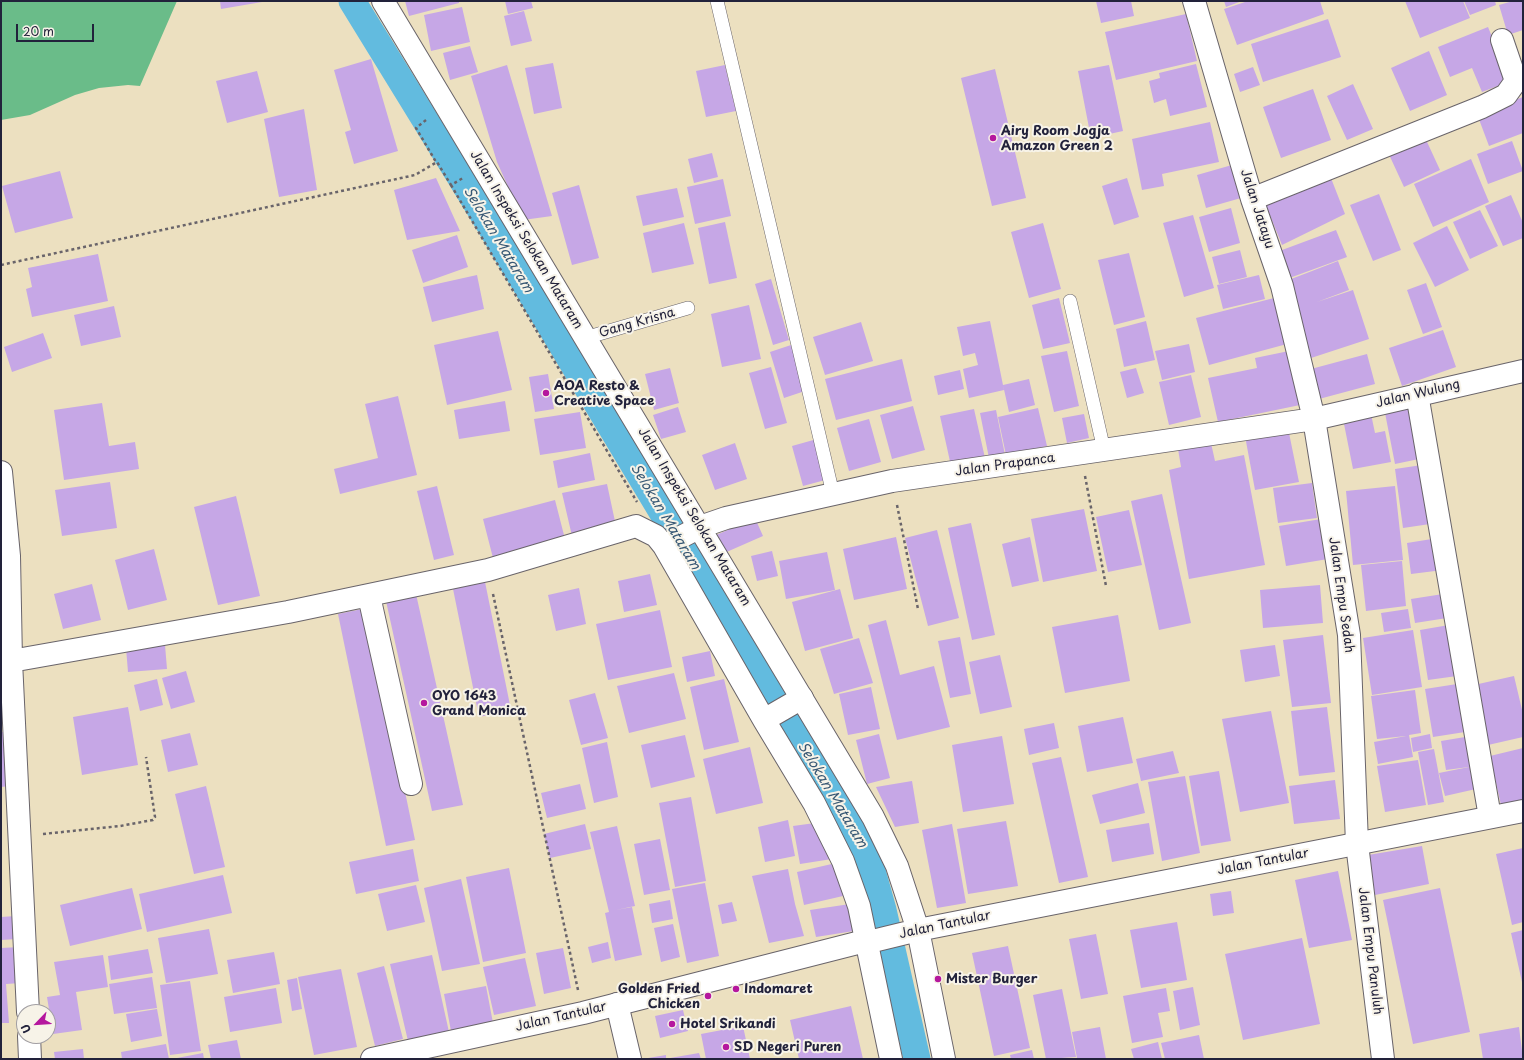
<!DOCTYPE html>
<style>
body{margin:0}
#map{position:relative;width:1524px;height:1060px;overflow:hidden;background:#ece0c0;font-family:"Playpen Sans",sans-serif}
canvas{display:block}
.frame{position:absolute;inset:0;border:2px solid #22223b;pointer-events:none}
.north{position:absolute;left:16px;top:1004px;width:40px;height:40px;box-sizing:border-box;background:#f7f3e8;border:1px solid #a29fa3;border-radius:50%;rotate:245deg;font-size:11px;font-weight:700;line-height:16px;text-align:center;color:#22223b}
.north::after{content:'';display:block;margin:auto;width:14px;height:18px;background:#b5179e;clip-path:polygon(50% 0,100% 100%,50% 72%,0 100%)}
.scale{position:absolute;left:16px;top:24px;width:78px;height:18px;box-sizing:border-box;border:2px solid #22223b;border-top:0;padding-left:5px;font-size:12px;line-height:14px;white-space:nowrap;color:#22223b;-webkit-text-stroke:3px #f7f3e8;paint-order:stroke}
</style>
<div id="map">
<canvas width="1524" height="1060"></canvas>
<div class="frame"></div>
<div class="north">U</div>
<div class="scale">20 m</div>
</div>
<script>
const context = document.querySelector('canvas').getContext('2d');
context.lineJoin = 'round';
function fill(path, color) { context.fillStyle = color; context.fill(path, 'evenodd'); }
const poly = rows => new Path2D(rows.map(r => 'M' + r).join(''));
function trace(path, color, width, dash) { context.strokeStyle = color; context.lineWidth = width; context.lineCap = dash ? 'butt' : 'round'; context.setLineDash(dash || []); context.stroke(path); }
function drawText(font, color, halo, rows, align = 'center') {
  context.font = font + ' "Playpen Sans",sans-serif'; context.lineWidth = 4; context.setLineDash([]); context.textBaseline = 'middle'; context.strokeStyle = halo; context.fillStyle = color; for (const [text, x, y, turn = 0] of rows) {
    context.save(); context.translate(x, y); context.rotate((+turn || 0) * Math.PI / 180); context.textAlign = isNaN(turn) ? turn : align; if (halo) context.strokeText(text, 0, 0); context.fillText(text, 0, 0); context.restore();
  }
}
fill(poly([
 [1,1,177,1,140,86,128,85,99,88,75,95,30,115,1,120]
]), '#6abc89');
trace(poly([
 [352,1,486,219,867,853,883,910,917,1059]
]), '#62bbdf', 27);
fill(poly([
 [220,1,262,1,262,2,221,9],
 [405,1,459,1,459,3,409,16],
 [505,1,531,1,533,8,508,14],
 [1096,1,1131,1,1134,16,1101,23],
 [1224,1,1242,1,1226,7],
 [1248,1,1320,1,1324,14,1237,45,1224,9],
 [1405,1,1463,1,1470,18,1420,38],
 [1464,1,1495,1,1496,5,1470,15],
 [1513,1,1523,1,1523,30,1508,35,1499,5],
 [462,7,470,42,431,51,424,15],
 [524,11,532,41,511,46,504,16],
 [1186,14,1197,61,1116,80,1105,32],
 [1328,19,1341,57,1263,82,1251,44],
 [1488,27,1510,81,1482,92,1472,68,1450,77,1438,47],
 [470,46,478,72,450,80,443,53],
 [1429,51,1447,95,1410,111,1391,68],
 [371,59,398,151,354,164,345,132,351,130,334,70],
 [553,63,562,108,534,114,525,68],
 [1196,64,1207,107,1170,116,1166,99,1154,103,1149,81,1160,78,1159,73],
 [507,65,552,216,523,220,497,162,471,76],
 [725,65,736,111,706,117,696,71],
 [1109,65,1123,131,1091,138,1078,71],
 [1253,67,1260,85,1240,92,1234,74],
 [995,69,1026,198,992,206,961,78],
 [257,71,268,112,227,123,216,81],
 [1353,84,1373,129,1347,140,1327,96],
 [1313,89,1331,140,1281,158,1263,107],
 [1523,97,1523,133,1489,146,1477,114],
 [304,109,317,190,279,197,264,119],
 [1210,122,1219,162,1162,174,1164,186,1142,190,1132,139],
 [1422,131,1440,170,1404,187,1386,148],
 [1512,141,1523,171,1488,184,1477,154],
 [712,153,718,177,694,183,688,159],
 [1471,159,1489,202,1433,227,1414,184],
 [1232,165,1241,198,1206,208,1197,175],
 [60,171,73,218,15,233,2,186],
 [1329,173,1345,214,1282,245,1263,198],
 [436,178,460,231,407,240,394,190],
 [1127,178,1139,217,1114,225,1102,186],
 [723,179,731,216,695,224,687,187],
 [579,185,599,258,572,265,552,193],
 [677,188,684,217,643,226,636,196],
 [1379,194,1401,250,1373,261,1350,205],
 [1511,195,1523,223,1523,238,1503,246,1485,206],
 [1231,208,1240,243,1209,252,1199,217],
 [1480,210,1498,246,1470,259,1453,222],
 [1193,215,1214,288,1184,297,1163,223],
 [725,222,737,278,709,284,698,228],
 [684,223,694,264,652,273,643,233],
 [1043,223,1061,289,1029,298,1011,232],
 [1447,226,1469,270,1435,287,1413,243],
 [1336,230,1347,257,1284,280,1274,253],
 [457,235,468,267,423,283,412,250],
 [1240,250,1247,277,1219,284,1212,257],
 [1129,253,1145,317,1114,325,1098,260],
 [98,254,108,301,32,317,26,289,32,287,28,268],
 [1338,261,1349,290,1317,302,1353,290,1369,339,1311,358,1286,281],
 [477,275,484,309,432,322,423,287],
 [1259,275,1265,299,1223,309,1217,285],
 [771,279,789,340,773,345,755,284],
 [1426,283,1442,327,1423,334,1407,290],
 [1059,298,1070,343,1043,349,1032,305],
 [1274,298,1287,344,1209,365,1196,318],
 [749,305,761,359,722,367,711,314],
 [114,306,121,337,81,346,74,315],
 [990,321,1004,390,969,398,963,369,978,365,975,353,963,356,957,327],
 [1146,321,1155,360,1124,367,1116,329],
 [861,322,873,361,825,375,813,337],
 [1443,330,1456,367,1402,386,1389,348],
 [498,331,512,390,447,405,434,345],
 [43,333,52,358,12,372,4,347],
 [1189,344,1195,372,1162,380,1155,351],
 [791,345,805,391,784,398,770,352],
 [1067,351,1079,406,1054,412,1041,356],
 [1289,351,1300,405,1218,422,1208,378,1257,368,1255,358],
 [1367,354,1375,384,1319,399,1311,369],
 [902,359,912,401,836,420,825,379],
 [771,367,787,423,765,429,749,373],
 [670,368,679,403,654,410,645,374],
 [1136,368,1144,393,1127,398,1120,372],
 [960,370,964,389,938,395,934,376],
 [548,374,554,409,535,412,529,377],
 [1191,375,1201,417,1169,425,1159,382],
 [1029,379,1035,405,1009,412,1003,385],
 [398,396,417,475,340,494,334,469,378,458,365,404],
 [505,401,510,431,459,439,454,410],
 [102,403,109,446,135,442,139,469,64,480,54,410],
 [913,406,925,450,892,459,880,415],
 [678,407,686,432,661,439,653,415],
 [1038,408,1047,446,1006,455,998,417],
 [1409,408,1419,459,1395,464,1385,413],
 [974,409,985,458,951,466,940,416],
 [996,410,1005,455,989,458,980,413],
 [580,412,586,448,540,455,534,419],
 [1084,414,1089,438,1067,443,1062,418],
 [1371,414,1375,433,1385,431,1391,462,1353,469,1343,419],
 [869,419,881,462,849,471,837,428],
 [1288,428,1299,482,1255,490,1245,436],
 [817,439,829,479,803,486,792,446],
 [735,443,747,479,715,490,702,455],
 [1211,443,1215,461,1244,455,1265,565,1189,579,1169,470,1181,467,1178,449],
 [590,453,595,480,558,488,553,461],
 [1422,465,1430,524,1403,528,1395,469],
 [110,482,117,528,62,536,55,490],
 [1312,483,1317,518,1278,523,1273,488],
 [607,484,616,526,572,536,562,493],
 [437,486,454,555,434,560,417,491],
 [1395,486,1403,560,1353,565,1346,491],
 [1162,494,1191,623,1159,630,1131,501],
 [236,496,260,596,218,605,194,507],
 [555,500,565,539,493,558,483,519],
 [1084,509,1097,571,1043,582,1031,519],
 [1129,510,1142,565,1108,572,1096,517],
 [755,518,763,536,722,554,714,536],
 [1321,519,1328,559,1286,566,1279,526],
 [971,523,995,635,972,640,948,528],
 [937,530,959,618,928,626,905,538],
 [896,537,907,589,854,600,843,549],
 [1030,537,1039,581,1012,587,1002,544],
 [1438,538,1443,570,1411,574,1407,543],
 [154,549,167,600,128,610,115,560],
 [772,551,778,576,757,581,751,556],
 [827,552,835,590,786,599,779,561],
 [1402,561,1406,606,1366,611,1361,565],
 [650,574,657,605,624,612,618,581],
 [484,577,511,710,479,717,452,584],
 [92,584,101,620,63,629,54,594],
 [1320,585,1323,623,1263,628,1260,590],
 [579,588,586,624,556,631,548,595],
 [840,589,853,638,805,651,792,602],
 [416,594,463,805,432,811,386,601],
 [1443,594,1447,618,1415,623,1411,599],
 [367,608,415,840,386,846,338,614],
 [1408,609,1411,628,1384,632,1381,613],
 [660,610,672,667,608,680,596,624],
 [1118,615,1130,681,1065,693,1052,627],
 [886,620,900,675,934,666,950,727,897,740,868,625],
 [1449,625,1457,676,1428,680,1420,630],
 [1413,630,1422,687,1372,695,1363,638],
 [1323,635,1331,703,1292,707,1283,640],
 [960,637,971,694,950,698,938,641],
 [859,638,873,683,834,694,820,649],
 [165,645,167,669,128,672,126,648],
 [1275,645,1280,676,1245,682,1240,650],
 [710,651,715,676,687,682,682,657],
 [1000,655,1012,707,980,714,969,662],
 [186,671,195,702,171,709,162,678],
 [674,673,686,719,629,733,617,686],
 [1514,676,1523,714,1523,737,1488,745,1474,685],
 [157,679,163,705,140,711,134,685],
 [724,679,739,742,704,750,690,687],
 [1457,684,1465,732,1433,737,1425,689],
 [871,687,880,729,848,735,839,694],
 [1415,690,1421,733,1409,735,1413,757,1378,764,1374,742,1406,736,1377,739,1371,696],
 [595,693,608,738,581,745,569,700],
 [128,707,138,765,82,775,73,717],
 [1327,707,1335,772,1299,776,1291,711],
 [1271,711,1289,803,1240,812,1222,719],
 [1123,717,1133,763,1087,772,1078,726],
 [1054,723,1059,748,1029,755,1024,729],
 [1,732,4,732,10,786,1,787],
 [190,733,198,765,168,772,161,740],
 [879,734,890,778,867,784,856,740],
 [1430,734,1432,748,1413,752,1411,738],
 [685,735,695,777,651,788,641,745],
 [1002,736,1014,804,963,812,952,745],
 [1465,737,1476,789,1445,796,1439,773,1469,767,1446,770,1441,741],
 [607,742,618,797,594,803,582,748],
 [750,747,763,803,716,814,703,759],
 [1523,748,1523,800,1501,805,1490,756],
 [1434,749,1444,802,1428,805,1418,752],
 [1173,751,1179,773,1141,781,1136,759],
 [1061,757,1088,877,1059,883,1032,763],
 [1418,760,1426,805,1385,812,1377,766],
 [1219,771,1231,841,1201,846,1189,776],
 [1185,776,1200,853,1162,861,1148,782],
 [1335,780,1340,819,1294,824,1289,786],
 [912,781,919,823,895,827,876,787],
 [1138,783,1145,813,1100,824,1092,795],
 [580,784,586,809,547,818,541,793],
 [206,786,225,867,194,874,175,794],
 [691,797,706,881,675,887,659,803],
 [788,820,795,856,765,862,758,827],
 [1006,821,1018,886,968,894,957,829],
 [815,823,832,859,800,864,793,826],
 [1149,823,1154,854,1112,862,1106,830],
 [585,824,591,849,550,858,544,834],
 [952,824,966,903,937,908,922,830],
 [617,826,635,906,616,910,632,907,642,955,615,961,605,913,609,912,590,832],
 [660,839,670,890,644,895,634,844],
 [1422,846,1429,884,1375,895,1368,855],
 [1523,848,1523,922,1512,925,1496,854],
 [413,849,419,881,356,894,349,862],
 [836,863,843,896,804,905,797,872],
 [509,868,526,953,483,962,466,877],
 [788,869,795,904,804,936,769,943,752,876],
 [1338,871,1352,940,1309,948,1295,880],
 [223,875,232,913,147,932,139,894],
 [461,879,480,964,442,971,424,888],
 [705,883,719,956,687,963,672,889],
 [416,885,425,922,387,931,378,894],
 [132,888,142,929,70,946,60,905],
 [1440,888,1470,1032,1413,1044,1383,900],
 [1231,891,1234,913,1213,916,1210,894],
 [670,900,673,919,652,923,649,904],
 [732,902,737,921,722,924,718,905],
 [850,904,854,931,816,937,810,910],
 [16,916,17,939,1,940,1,917],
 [1177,922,1187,980,1141,988,1130,930],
 [673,924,680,957,661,962,654,928],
 [209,929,218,974,166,983,158,938],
 [1523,930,1523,982,1522,982,1511,933],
 [1096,934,1108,994,1081,999,1069,939],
 [1302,938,1320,1024,1243,1040,1225,954],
 [608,942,611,958,592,963,588,947],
 [1008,946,1030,1048,994,1056,972,953],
 [20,947,21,983,6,984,9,1023,1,1023,1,948],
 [563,948,571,988,544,994,536,953],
 [148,949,153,973,111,980,108,956],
 [274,952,280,984,233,993,227,960],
 [103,955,108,987,76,992,82,1030,53,1034,47,997,60,995,54,962],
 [432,955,449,1032,408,1041,390,964],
 [525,958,536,1006,494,1015,483,967],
 [384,966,403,1039,375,1046,357,973],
 [341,969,357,1047,314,1055,298,977],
 [152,977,157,1008,114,1014,109,984],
 [297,978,302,1009,292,1011,287,980],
 [190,981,201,1051,170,1055,160,985],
 [486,986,493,1023,451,1031,444,994],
 [1193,987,1200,1025,1180,1030,1173,991],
 [276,988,282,1023,230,1032,224,997],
 [1166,988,1170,1011,1158,1013,1163,1037,1132,1043,1123,996],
 [1062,989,1076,1057,1046,1059,1033,995],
 [851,1006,863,1059,799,1059,790,1020],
 [157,1009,162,1036,131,1042,126,1014],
 [683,1010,688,1031,660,1038,655,1016],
 [743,1026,750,1059,706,1059,701,1034],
 [1100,1027,1106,1059,1074,1059,1077,1058,1072,1032],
 [1519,1027,1523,1059,1483,1059,1479,1034],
 [1199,1035,1204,1059,1165,1059,1161,1043],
 [237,1040,241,1059,211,1059,208,1045],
 [1158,1042,1162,1059,1134,1059,1131,1049],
 [166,1044,169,1059,122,1059,121,1052],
 [83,1049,84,1059,55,1059,54,1052],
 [1032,1050,1034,1059,1011,1059,1010,1055],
 [203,1053,204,1059,177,1059,177,1058],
 [699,1053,701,1059,671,1059,670,1058],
 [666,1055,666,1059,648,1059,648,1058]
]), '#c6a7e6');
const lane = poly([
 [717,1,833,494],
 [1070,301,1104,450],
 [585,338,688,308]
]);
const street = poly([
 [1194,1,1252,199,1282,286,1314,419,1349,635,1357,844,1383,1059],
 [1252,199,1482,107,1506,95,1516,81,1502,40],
 [1417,394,1490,817],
 [1,472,9,556,11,661,28,1012],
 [664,546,700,527,726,518,892,481,1314,419,1523,371],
 [369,596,411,784],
 [11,661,288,612,488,570,636,526,656,536,664,546,764,720,814,803,843,861,859,906,891,1059],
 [764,720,802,698],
 [617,1004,630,1059],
 [29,1036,30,1059]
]);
const secondary = poly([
 [383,1,873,817,897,866,918,930,944,1059],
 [372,1059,583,1013,865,941,877,940,918,930,1523,811]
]);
trace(lane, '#69646a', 14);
trace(street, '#69646a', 24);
trace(secondary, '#69646a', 24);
trace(poly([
 [426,120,416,128,436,162],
 [451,185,637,502],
 [1,265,415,175,437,162,451,185,463,178],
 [1085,476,1106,586],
 [897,505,918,609],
 [493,594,578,990],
 [43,834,120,826,153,820,155,817,146,757]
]), '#69646a', 2.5, [3, 3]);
trace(lane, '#fff', 13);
trace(street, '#fff', 22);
trace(secondary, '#fff', 22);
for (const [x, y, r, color] of [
 [993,138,4,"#b5179e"],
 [546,393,4,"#b5179e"],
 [424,703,4,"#b5179e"],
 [938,979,4,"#b5179e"],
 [736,989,4,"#b5179e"],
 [708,996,4,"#b5179e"],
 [672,1024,4,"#b5179e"],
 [726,1047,4,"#b5179e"]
]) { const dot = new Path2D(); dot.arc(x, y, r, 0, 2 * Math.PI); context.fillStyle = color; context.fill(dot); trace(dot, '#f7f3e8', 1.5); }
drawText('bold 13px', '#22223b', '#f7f3e8', [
 ["Airy Room Jogja",1001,131],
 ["Amazon Green 2",1001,146],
 ["AOA Resto &",554,386],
 ["Creative Space",554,401],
 ["OYO 1643",432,696],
 ["Grand Monica",432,711],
 ["Mister Burger",946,979],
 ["Golden Fried",700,989,"right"],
 ["Chicken",700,1004,"right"],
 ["Indomaret",744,989],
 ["Hotel Srikandi",680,1024],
 ["SD Negeri Puren",734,1047]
], 'left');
drawText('13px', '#22223b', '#f7f3e8', [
 ["Jalan Jatayu",1257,209,72],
 ["Jalan Inspeksi Selokan Mataram",526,240,59],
 ["Gang Krisna",637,323,-16],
 ["Jalan Wulung",1418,394,-13],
 ["Jalan Prapanca",1005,465,-8],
 ["Jalan Inspeksi Selokan Mataram",694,517,59],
 ["Jalan Empu Sedah",1341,595,82],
 ["Jalan Tantular",1263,862,-11],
 ["Jalan Tantular",945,925,-12],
 ["Jalan Empu Panuluh",1370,951,83],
 ["Jalan Tantular",561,1017,-13]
]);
drawText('italic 14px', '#385874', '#f7f3e8', [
 ["Selokan Mataram",498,240,59],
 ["Selokan Mataram",665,517,59],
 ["Selokan Mataram",832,795,59]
]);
</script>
